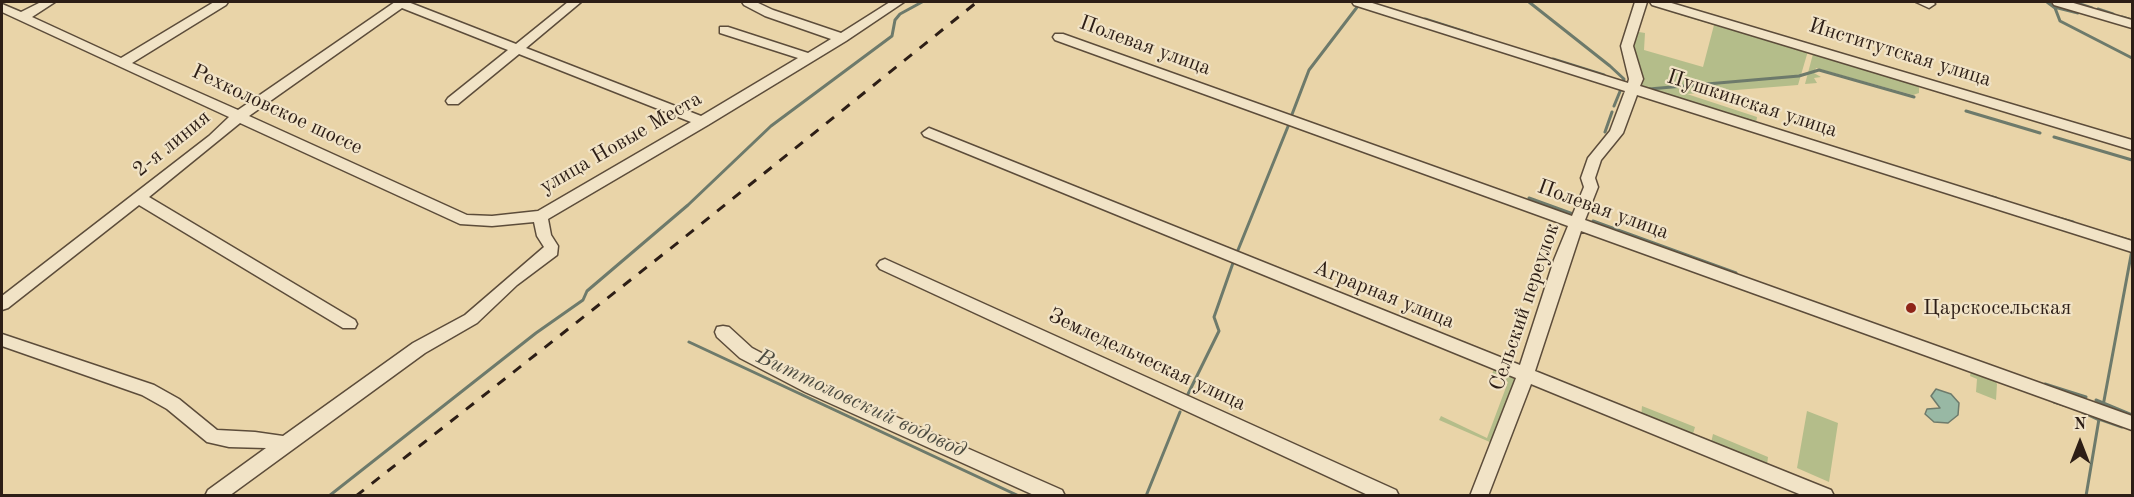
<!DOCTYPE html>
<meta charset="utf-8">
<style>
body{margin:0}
#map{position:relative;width:2134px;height:497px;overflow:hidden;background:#e9d4a8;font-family:"Old Standard TT",serif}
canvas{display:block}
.frame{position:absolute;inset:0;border:3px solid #2d1e16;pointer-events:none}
.north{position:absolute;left:2050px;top:413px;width:60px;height:60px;-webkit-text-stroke:4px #f1e3c6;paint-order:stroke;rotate:0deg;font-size:16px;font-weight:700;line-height:24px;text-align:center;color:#2d1e16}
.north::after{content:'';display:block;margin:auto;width:21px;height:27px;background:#2d1e16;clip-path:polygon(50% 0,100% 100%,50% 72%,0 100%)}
</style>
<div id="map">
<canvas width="2134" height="497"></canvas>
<div class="frame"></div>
<div class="north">N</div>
</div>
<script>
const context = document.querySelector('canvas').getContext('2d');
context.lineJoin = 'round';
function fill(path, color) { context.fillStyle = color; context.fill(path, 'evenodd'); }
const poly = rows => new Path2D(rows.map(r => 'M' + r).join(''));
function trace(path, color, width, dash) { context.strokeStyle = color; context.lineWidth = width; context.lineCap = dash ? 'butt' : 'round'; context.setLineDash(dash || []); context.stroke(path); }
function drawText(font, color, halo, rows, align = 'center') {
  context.font = font + ' "Old Standard TT",serif'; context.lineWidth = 4.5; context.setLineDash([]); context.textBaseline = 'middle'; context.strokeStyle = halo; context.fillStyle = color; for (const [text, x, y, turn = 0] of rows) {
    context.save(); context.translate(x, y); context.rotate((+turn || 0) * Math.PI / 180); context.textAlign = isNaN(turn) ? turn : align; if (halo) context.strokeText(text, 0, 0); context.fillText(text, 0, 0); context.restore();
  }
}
fill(poly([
 [1670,8,1803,46,1808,51,1798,85,1687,94,1757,117,1756,124,1753,125,1642,89,1630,52,1633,31,1645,33,1644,50,1703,67,1714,25,1680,15,1681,11,1677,14,1668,11],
 [1818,52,1919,84,1919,93,1913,95,1816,68,1814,73,1821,77,1814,78,1817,83,1805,84,1813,54],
 [1495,367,1518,375,1492,443,1439,420,1441,416,1487,438,1508,382,1492,374],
 [1971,371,1993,378,1997,384,1996,400,1976,392,1977,379,1970,376],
 [1642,406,1695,427,1693,434,1690,438,1641,418],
 [1807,411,1838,423,1829,482,1797,468],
 [1713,434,1768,457,1767,465,1711,443]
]), '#b4bd8a');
const water = poly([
 [1936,389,1951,394,1959,403,1958,415,1948,423,1934,422,1925,414,1927,409,1940,408,1931,396,1936,389]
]);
fill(water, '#98b8a4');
trace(water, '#6d7a6b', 1.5);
trace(poly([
 [1529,2,1610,66,1624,79,1623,82],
 [2047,2,2055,8,2060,21,2132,58],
 [2077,3,2092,8],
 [2054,7,2078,13],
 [2098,9,2113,14],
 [2122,17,2132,20],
 [1425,19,1472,34],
 [1553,59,1604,75],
 [1649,89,1799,76,1819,70,1914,97],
 [1614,106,1621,89],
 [1966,111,2040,133],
 [1291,117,1309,70,1361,2],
 [1747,120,1756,123],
 [1605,132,1612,112],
 [2054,137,2132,160],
 [1985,195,1996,198],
 [1529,198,1573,214],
 [2055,217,2073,222],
 [1593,221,1736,273],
 [2108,234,2132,241],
 [1238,250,1289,124],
 [689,342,1019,496],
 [2045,384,2086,397],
 [1188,394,1219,331,1214,317,1233,263],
 [2096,400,2132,415],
 [2054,402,2067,406],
 [2103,406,2132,250],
 [2082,412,2099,420],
 [329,496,536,333,583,300,587,291,688,205,771,126,892,36,895,20,900,14,922,2],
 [1146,496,1180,412],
 [2086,496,2099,419,2122,427]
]), '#6d7a6b', 3);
const minor = poly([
 [41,2,55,2,32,17,121,58,214,2,228,2,226,5,132,63,238,110,395,2,408,2,516,44,568,2,581,2,526,48,701,116,798,58,720,33,720,27,728,27,808,53,831,39,765,16,744,5,742,2,756,2,773,10,841,33,890,2,904,2,846,41,708,125,548,219,551,235,558,246,557,255,517,285,477,323,425,353,229,496,205,496,208,490,266,448,229,447,207,442,167,409,142,395,2,346,2,334,154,385,179,399,217,430,255,432,283,436,413,343,465,315,544,247,537,236,534,222,492,226,460,224,240,123,149,197,355,320,357,324,355,328,343,328,139,205,8,308,2,310,2,296,209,136,229,117,2,12,2,4,21,12,41,2],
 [402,8,508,50,448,98,446,101,448,104,458,104,519,54,691,122,538,211,492,216,467,215,249,116,402,8],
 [1352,2,1369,2,1628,83,1629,79,1621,46,1635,2,1647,2,1633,46,1643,79,1640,86,2132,241,2132,252,1637,95,1623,133,1601,160,1595,178,1598,187,1585,220,2132,416,2132,430,1581,231,1535,371,1831,490,1834,496,1804,496,1531,384,1488,496,1470,496,1516,378,924,136,922,133,929,128,934,130,1520,365,1554,260,1568,226,1055,40,1053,37,1055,34,1063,34,1572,216,1584,187,1581,178,1588,158,1610,131,1625,91,1354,5,1352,2],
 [1650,2,1668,2,2132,140,2132,150,1652,5,1650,2],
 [1916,2,1933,2,1935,4,1929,8,1916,2],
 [2052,2,2070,2,2132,20,2132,28,2054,5,2052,2],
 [885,259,1396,490,1399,496,1370,496,880,269,877,265,880,261,885,259],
 [723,326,729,327,752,348,817,382,1062,490,1065,496,1036,496,805,392,740,358,717,337,715,332,717,327,723,326]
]);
trace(minor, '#5c4c3a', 3);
fill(minor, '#f1e3c6');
trace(poly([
 [356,496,680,241,977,2]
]), '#2d1e16', 3, [10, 10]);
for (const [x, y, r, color] of [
 [1911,308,6,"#8f2418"]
]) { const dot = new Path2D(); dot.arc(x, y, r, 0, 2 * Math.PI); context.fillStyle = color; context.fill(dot); trace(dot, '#f1e3c6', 2); }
drawText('21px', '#2d1e16', '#f1e3c6', [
 ["Полевая улица",1145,46,20],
 ["Институтская улица",1900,53,17],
 ["Пушкинская улица",1752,104,18],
 ["Рехколовское шоссе",277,110,25],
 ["улица Новые Места",621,143,-30],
 ["2-я линия",172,144,-39],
 ["Полевая улица",1603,210,20],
 ["Аграрная улица",1384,295,22],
 ["Сельский переулок",1525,307,-71],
 ["Земледельческая улица",1147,360,25]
]);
drawText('21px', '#2d1e16', '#f1e3c6', [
 ["Царскосельская",1923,308]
], 'left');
drawText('italic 22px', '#4d4c41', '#f1e3c6', [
 ["Виттоловский водовод",861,404,25]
]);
</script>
